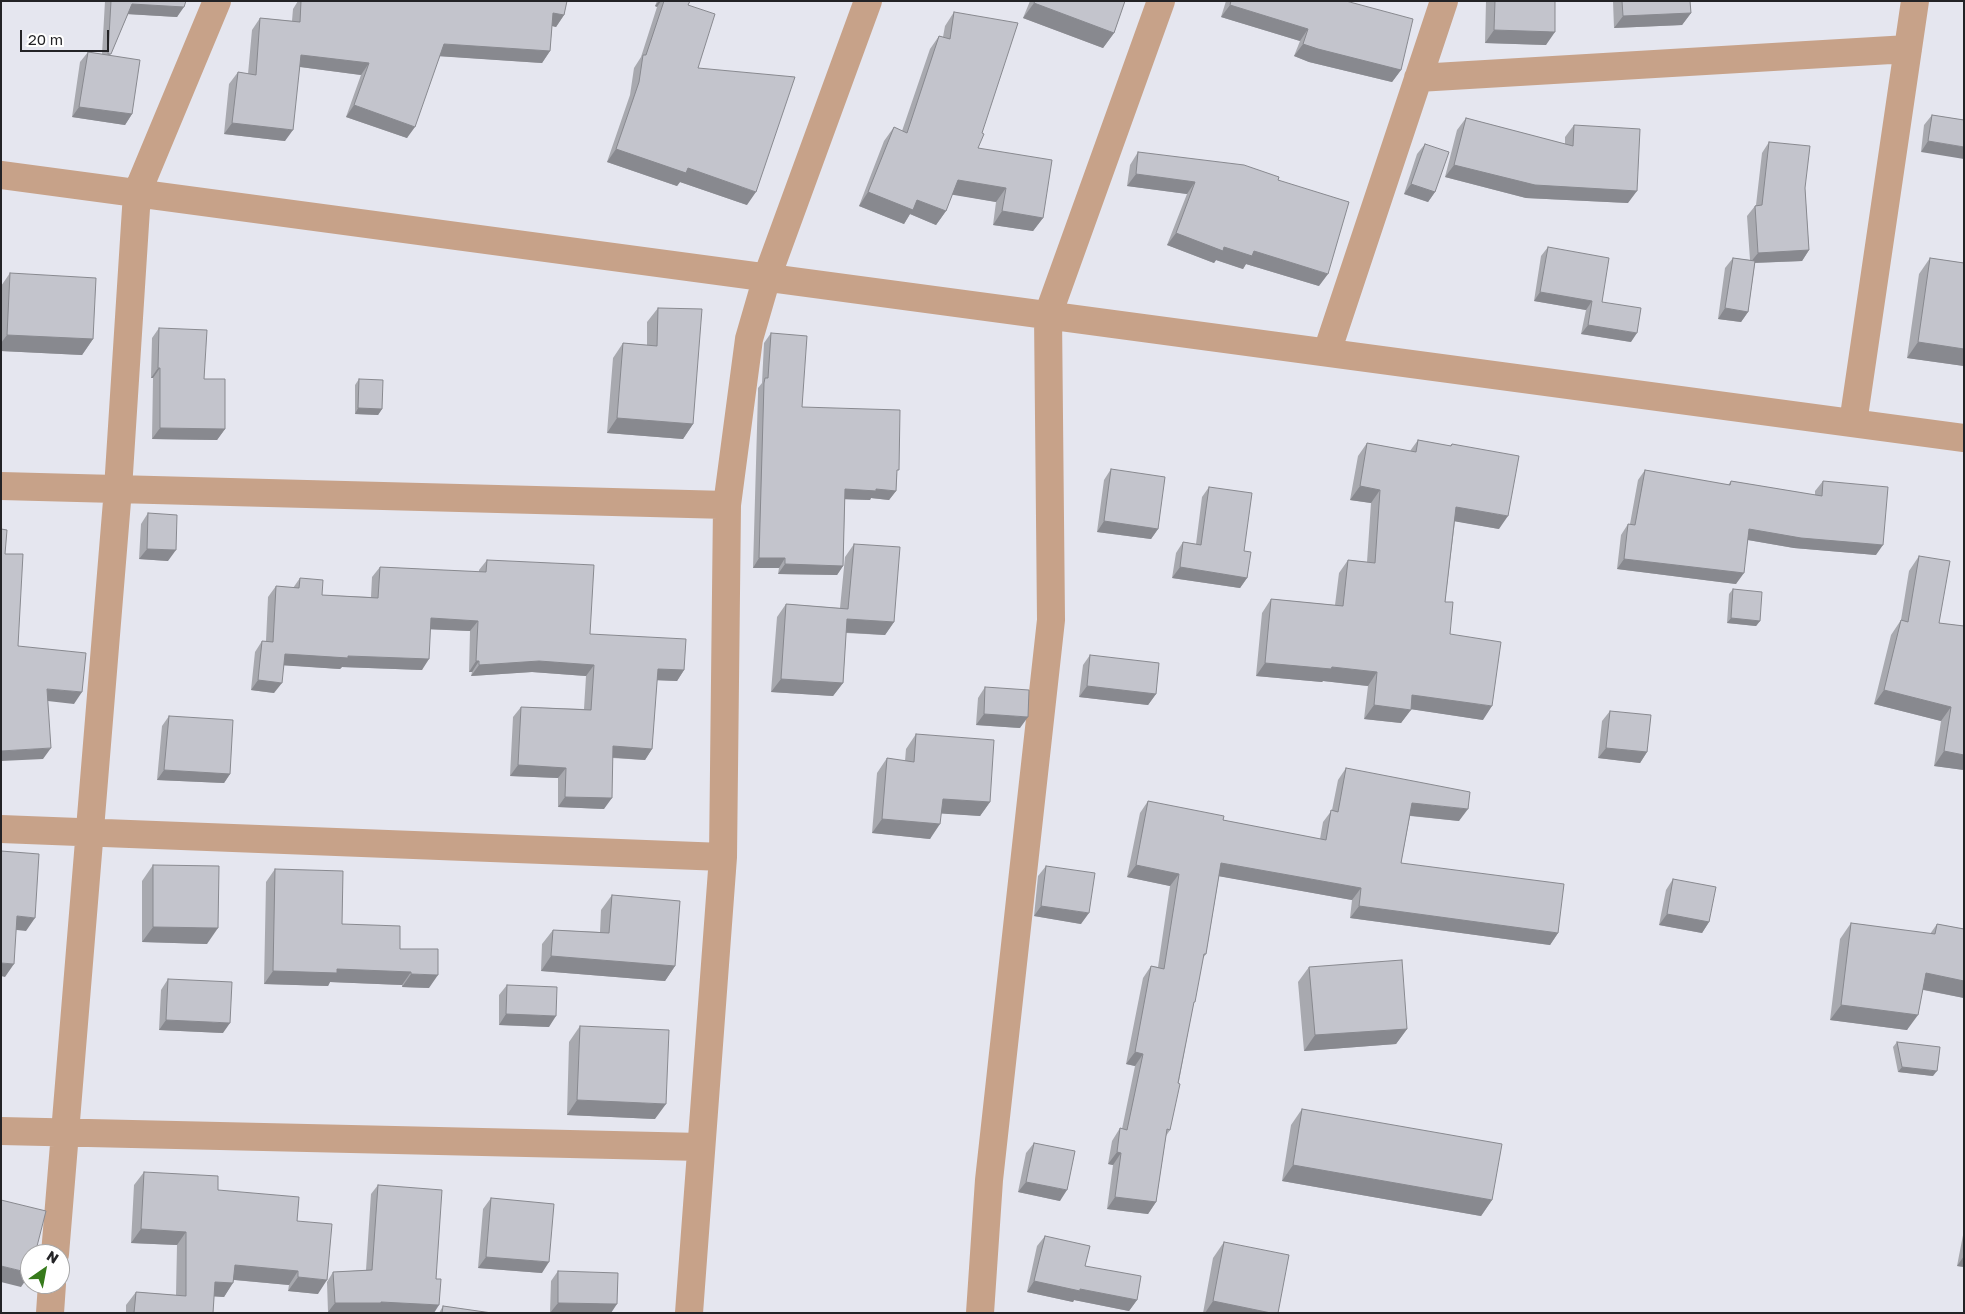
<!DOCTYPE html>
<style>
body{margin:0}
#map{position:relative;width:1965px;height:1314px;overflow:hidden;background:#e5e6ef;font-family:"Golos Text",sans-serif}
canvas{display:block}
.frame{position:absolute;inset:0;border:2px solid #232326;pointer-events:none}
.north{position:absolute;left:20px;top:1244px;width:50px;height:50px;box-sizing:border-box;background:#fff;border:1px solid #a7a7a8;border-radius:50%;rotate:33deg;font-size:14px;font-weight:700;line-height:20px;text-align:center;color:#232326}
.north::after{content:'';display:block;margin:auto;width:18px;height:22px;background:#367a1b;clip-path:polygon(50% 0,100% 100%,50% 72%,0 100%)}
.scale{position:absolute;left:20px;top:30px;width:89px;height:22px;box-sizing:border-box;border:2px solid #232326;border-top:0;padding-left:6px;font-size:15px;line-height:18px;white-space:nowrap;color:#232326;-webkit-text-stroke:4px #fff;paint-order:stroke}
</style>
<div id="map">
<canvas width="1965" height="1314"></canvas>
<div class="frame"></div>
<div class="north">N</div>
<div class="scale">20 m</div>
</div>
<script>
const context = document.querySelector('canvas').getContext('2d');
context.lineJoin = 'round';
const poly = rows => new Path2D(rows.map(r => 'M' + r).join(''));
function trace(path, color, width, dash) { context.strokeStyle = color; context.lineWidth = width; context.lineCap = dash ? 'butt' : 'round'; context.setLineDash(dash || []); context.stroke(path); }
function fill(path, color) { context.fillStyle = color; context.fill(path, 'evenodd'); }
trace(poly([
 [1418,78,1908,49],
 [1,175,1964,438],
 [1327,352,1444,1],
 [1853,423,1915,1],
 [1,486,727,505],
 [1,829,723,857],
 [1,1131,701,1147],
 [55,1254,118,489,137,193,217,1],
 [50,1313,52,1284],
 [689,1313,723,857,727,505,749,339,767,277,868,1],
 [980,1313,989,1180,1051,620,1048,315,1161,1]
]), '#c7a289', 28);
fill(poly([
 [105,1,186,1,177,17,128,14,110,55,132,114,125,125,72,117,80,62,88,52,102,54],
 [298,1,567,1,564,15,556,27,552,26,550,51,542,63,440,56,407,138,346,117,361,75,300,67,285,141,224,134,229,84,238,72,248,74,252,30,260,18,292,21,293,9],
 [657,1,690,1,688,5,698,68,747,205,680,182,677,186,607,162,630,95,634,68,641,57,657,7,655,6],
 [1030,1,1125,1,1114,33,1103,48,1023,18],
 [1226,1,1346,1,1401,70,1392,82,1309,62,1294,56,1300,41,1221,17],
 [1486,1,1555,1,1546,45,1485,43],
 [1613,1,1690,1,1691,13,1682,25,1614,28],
 [954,12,982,133,978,148,1043,218,1033,231,993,225,996,202,952,194,946,211,936,225,910,214,904,224,859,206,884,141,894,127,902,131,930,49,939,36,943,37,945,26],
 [1932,115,1964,120,1921,152,1924,125],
 [1466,118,1565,144,1565,137,1574,125,1628,203,1526,198,1445,177,1457,130],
 [1769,142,1805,188,1809,250,1802,261,1755,263,1748,312,1741,322,1718,319,1725,268,1733,258,1750,260,1747,216,1755,206,1756,205,1762,153],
 [1425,144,1435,192,1428,202,1404,194,1417,154],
 [1138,152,1278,180,1319,286,1246,264,1243,269,1216,260,1214,263,1167,245,1187,194,1127,186,1130,165],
 [1548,247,1602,302,1631,342,1581,334,1586,310,1534,301,1541,256],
 [1930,258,1964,263,1964,366,1907,358,1919,274],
 [10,273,93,339,82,355,1,351,1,286],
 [658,308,693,424,683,439,607,433,613,358,623,343,647,345,647,322],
 [159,328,204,379,225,429,217,440,152,439,153,378,151,378,152,338],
 [771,333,802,407,897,474,896,491,889,500,871,498,870,500,845,499,843,566,837,575,778,574,779,568,753,568,758,393,758,388,762,383,764,343],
 [359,379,382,409,378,415,355,414,355,385],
 [1418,440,1450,446,1452,444,1499,529,1455,521,1445,602,1450,634,1483,720,1411,709,1401,723,1364,719,1368,686,1323,681,1322,682,1256,676,1262,613,1271,599,1335,605,1339,573,1348,560,1367,562,1371,503,1350,500,1358,456,1367,443,1410,451],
 [1111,469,1158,529,1151,539,1097,532,1104,480],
 [1645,470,1728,485,1731,481,1815,495,1815,491,1823,481,1876,555,1794,548,1748,540,1736,584,1617,569,1621,535,1628,524,1630,524,1638,480],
 [1209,487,1244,551,1247,578,1240,588,1172,578,1176,553,1183,542,1196,544,1202,497],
 [148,513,168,561,139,559,141,524],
 [854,544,894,622,885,635,846,633,843,683,833,696,771,692,777,617,786,604,840,608,845,557],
 [1919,556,1939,623,1964,626,1964,770,1934,766,1941,721,1874,704,1891,635,1901,620,1909,571],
 [487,560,590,634,684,670,677,681,657,680,652,749,645,760,612,758,604,809,558,807,558,778,510,776,513,717,521,707,584,709,586,676,532,672,471,676,472,672,469,672,470,631,430,629,422,670,342,667,340,669,284,665,274,693,251,690,255,652,262,641,266,641,268,597,276,586,293,588,300,578,322,595,371,597,372,577,380,567,479,572,479,570],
 [1733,589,1760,621,1756,626,1727,623,1729,594],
 [1090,655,1156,694,1148,705,1079,697,1083,665],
 [985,687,1020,728,976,725,978,698],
 [1610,711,1647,752,1640,763,1598,758,1602,721],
 [169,716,230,774,224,783,157,780,162,726],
 [916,734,990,802,980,816,941,813,930,839,872,833,877,773,887,758,905,761,906,749],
 [1346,768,1459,821,1410,816,1401,863,1558,933,1550,945,1350,918,1352,900,1219,876,1206,954,1203,958,1193,1005,1170,1130,1166,1136,1156,1202,1148,1214,1107,1209,1113,1165,1108,1164,1112,1141,1120,1128,1122,1129,1135,1066,1126,1064,1143,978,1151,966,1158,967,1170,886,1127,877,1140,813,1148,801,1223,820,1320,839,1323,822,1332,810,1338,780],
 [153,865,207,944,142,942,142,881],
 [1046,866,1081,924,1034,916,1038,876],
 [275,869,342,924,400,949,429,988,402,987,402,985,330,982,328,986,264,984,266,882],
 [1673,879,1709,922,1702,933,1659,925,1666,890],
 [612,895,675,966,665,981,541,971,542,944,553,930,600,932,601,910],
 [1851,923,1930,934,1937,924,1964,929,1964,998,1923,990,1907,1030,1830,1020,1840,939],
 [1309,967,1407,1029,1396,1044,1304,1051,1298,982],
 [168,979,223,1033,159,1030,161,990],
 [507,985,549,1027,499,1025,499,995],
 [580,1026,655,1119,567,1115,569,1042],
 [1897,1042,1933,1076,1898,1072,1893,1047],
 [1302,1109,1492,1200,1481,1216,1282,1181,1291,1125],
 [1034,1143,1060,1201,1018,1192,1026,1153],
 [144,1172,218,1190,297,1221,318,1294,288,1291,289,1285,234,1280,224,1297,214,1296,213,1313,126,1313,126,1305,136,1292,176,1295,177,1245,131,1243,134,1185],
 [378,1185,434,1313,393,1313,375,1312,328,1312,327,1282,333,1272,366,1270,371,1194],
 [491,1198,542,1273,478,1268,483,1209],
 [1964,1230,1964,1267,1957,1266],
 [1045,1236,1085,1266,1137,1300,1129,1311,1074,1300,1073,1302,1027,1292,1037,1246],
 [1224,1242,1278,1313,1203,1313,1213,1258],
 [558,1271,611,1313,550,1313,551,1281],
 [443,1306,492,1313,439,1313]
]), '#a8a9af');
fill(poly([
 [659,1,661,1,657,7,655,6],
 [1034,3,1114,33,1103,48,1023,18],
 [132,4,184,7,177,17,126,14],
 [1230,5,1308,29,1300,41,1221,17],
 [553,13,564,15,556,27,545,24],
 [1691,13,1682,25,1614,28,1623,16],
 [1494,30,1555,32,1546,45,1485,43],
 [444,44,550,51,542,63,436,56],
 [1303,44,1401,70,1392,82,1309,62,1294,56],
 [301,55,369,63,361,75,293,66],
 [354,105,415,127,407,138,346,117],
 [79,107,132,114,125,125,72,117],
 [232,123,293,130,285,141,224,134],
 [1928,141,1964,147,1964,159,1921,152],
 [616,149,688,168,756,192,747,205,680,182,677,186,607,162],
 [1454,165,1637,191,1628,203,1526,198,1445,177],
 [1136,174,1195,182,1187,194,1127,186],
 [958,180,1006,188,996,202,948,194],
 [1411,184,1435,192,1428,202,1404,194],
 [868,192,917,200,946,211,936,225,910,214,904,224,859,206],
 [1002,211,1043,218,1033,231,993,225],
 [1176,233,1224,247,1254,251,1328,274,1319,286,1246,264,1243,269,1216,260,1214,263,1167,245],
 [1809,250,1802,261,1750,263,1758,253],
 [1540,292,1592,301,1586,310,1534,301],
 [1725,308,1748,312,1741,322,1718,319],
 [1588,325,1637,333,1631,342,1581,334],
 [7,335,93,339,82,355,1,351,1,343],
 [1918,342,1964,349,1964,366,1907,358],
 [158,368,160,368,153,378,151,378],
 [358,408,382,409,378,415,355,414],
 [617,418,693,424,683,439,607,433],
 [160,428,225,429,217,440,152,439],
 [1360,486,1380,490,1371,503,1350,500],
 [845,489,876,489,896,491,889,500,871,498,870,500,838,499],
 [1456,507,1508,516,1499,529,1447,520],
 [1104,521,1158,529,1151,539,1097,532],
 [1749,529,1883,545,1876,555,1794,548,1742,539],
 [147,549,176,550,168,561,139,559],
 [759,558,785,558,779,568,753,568],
 [1624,559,1744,573,1736,584,1617,569],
 [785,564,843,566,837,575,778,574],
 [1180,567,1247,578,1240,588,1172,578],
 [431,618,478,621,470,631,423,629],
 [1731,618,1760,621,1756,626,1727,623],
 [847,619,894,622,885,635,838,632],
 [285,654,429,659,422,670,342,667,340,669,278,665],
 [476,661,479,661,472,672,469,672],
 [539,661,594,665,586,676,532,672,471,676,479,665],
 [1265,663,1332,667,1377,672,1368,686,1323,681,1322,682,1256,676],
 [658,669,684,670,677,681,651,680],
 [781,679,843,683,833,696,771,692],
 [258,680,282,683,274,693,251,690],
 [1087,686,1156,694,1148,705,1079,697],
 [47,689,82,692,74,704,39,700],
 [1884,690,1951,707,1941,721,1874,704],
 [1412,695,1492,706,1483,720,1403,708],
 [1374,705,1411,710,1401,723,1364,719],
 [984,714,1028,717,1020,728,976,725],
 [613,746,652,749,645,760,605,757],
 [51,748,43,759,1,761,1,751],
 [1606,748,1647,752,1640,763,1598,758],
 [1944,751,1964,755,1964,770,1934,766],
 [518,765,566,768,558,778,510,776],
 [164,770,230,774,224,783,157,780],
 [565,797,612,798,604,809,558,807],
 [943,799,990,802,980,816,933,813],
 [1412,803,1468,809,1459,821,1404,815],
 [882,819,940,824,930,839,872,833],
 [1221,863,1361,888,1352,900,1212,875],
 [1136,865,1179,874,1170,886,1127,877],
 [1041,906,1089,913,1081,924,1034,916],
 [1359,906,1558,933,1550,945,1350,918],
 [1667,914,1709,922,1702,933,1659,925],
 [17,916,35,918,26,931,8,929],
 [153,927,218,928,207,944,142,942],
 [551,956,675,966,665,981,541,971],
 [1,963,14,964,5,977,1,976],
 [337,969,411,972,402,985,330,982,328,986,264,984,273,971],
 [1926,973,1964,981,1964,998,1915,988],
 [411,974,438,975,429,988,402,987],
 [1841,1005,1918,1015,1907,1030,1830,1020],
 [506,1014,556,1016,549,1027,499,1025],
 [166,1020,230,1023,223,1033,159,1030],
 [1407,1029,1396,1044,1304,1051,1315,1035],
 [1135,1052,1143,1054,1135,1066,1126,1064],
 [1902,1067,1937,1071,1933,1076,1898,1072],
 [577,1100,666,1104,655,1119,567,1115],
 [1117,1152,1121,1153,1113,1165,1108,1164],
 [1293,1165,1492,1200,1481,1216,1282,1181],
 [1026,1182,1067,1190,1060,1201,1018,1192],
 [1115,1197,1156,1202,1148,1214,1107,1209],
 [141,1229,186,1232,177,1245,131,1243],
 [1964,1256,1964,1267,1957,1266],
 [486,1257,549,1262,542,1273,478,1268],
 [235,1265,298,1271,289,1285,225,1279],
 [1,1266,30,1273,30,1274,21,1287,1,1282],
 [298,1277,327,1280,318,1294,288,1291],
 [1034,1281,1080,1289,1137,1300,1129,1311,1074,1300,1073,1302,1027,1292],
 [215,1282,233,1283,224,1297,206,1296],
 [1213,1301,1271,1313,1205,1313],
 [381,1302,439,1305,434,1313,393,1313,375,1312,374,1313,328,1312,335,1303],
 [558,1303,617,1304,611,1313,550,1313]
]), '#88898f');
const building = poly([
 [111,1,186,1,184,7,132,4,111,54,108,54,111,1],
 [301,1,567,1,564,15,553,13,550,51,444,44,415,127,354,105,369,63,301,55,293,130,232,123,238,72,256,75,260,18,300,22,301,1],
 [664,1,690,1,688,5,715,14,698,68,795,77,756,192,688,168,686,173,616,149,639,82,643,55,646,55,664,1],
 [1035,1,1125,1,1114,33,1034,3,1035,1],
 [1231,1,1346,1,1413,19,1401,70,1318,49,1303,44,1308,29,1230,5,1231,1],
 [1495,1,1555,1,1555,32,1494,30,1495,1],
 [1622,1,1690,1,1691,13,1623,16,1622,1],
 [954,12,1018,23,982,133,984,134,978,148,1052,160,1043,218,1002,211,1006,188,958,180,946,211,917,200,913,210,868,192,894,127,907,133,939,36,950,39,954,12],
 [88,52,140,60,132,114,79,107,88,52],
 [1932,115,1964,120,1964,147,1928,141,1932,115],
 [1466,118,1573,146,1574,125,1640,129,1637,191,1535,185,1454,165,1466,118],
 [1769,142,1810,146,1805,188,1809,250,1758,253,1755,206,1762,205,1769,142],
 [1425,144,1449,152,1435,192,1411,184,1425,144],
 [1138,152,1244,165,1279,177,1278,180,1349,202,1328,274,1254,251,1252,256,1224,247,1223,251,1176,233,1195,182,1136,174,1138,152],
 [1548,247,1609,258,1602,302,1641,308,1637,333,1588,325,1592,301,1540,292,1548,247],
 [1733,258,1755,261,1748,312,1725,308,1733,258],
 [1930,258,1964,263,1964,349,1918,342,1930,258],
 [10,273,96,278,93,339,7,335,10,273],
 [658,308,702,309,693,424,617,418,623,343,657,346,658,308],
 [159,328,207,330,204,379,225,379,225,429,160,428,160,368,158,368,159,328],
 [771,333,807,336,802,407,900,410,899,470,897,470,896,491,876,489,876,491,845,489,843,566,785,564,785,558,759,558,764,383,765,378,768,378,771,333],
 [359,379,383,380,382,409,358,408,359,379],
 [1418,440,1451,446,1452,444,1519,456,1508,516,1456,507,1445,602,1453,602,1450,634,1501,642,1492,706,1412,695,1411,710,1374,705,1377,672,1332,667,1331,669,1265,663,1271,599,1343,606,1348,560,1375,563,1380,490,1360,486,1367,443,1416,452,1418,440],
 [1111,469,1165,477,1158,529,1104,521,1111,469],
 [1645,470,1730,485,1731,481,1822,496,1823,481,1888,487,1883,545,1801,538,1749,529,1744,573,1624,559,1628,524,1635,525,1645,470],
 [1209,487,1252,493,1244,551,1251,552,1247,578,1180,567,1183,542,1201,545,1209,487],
 [148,513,177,515,176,550,147,549,148,513],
 [1,529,7,530,5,554,23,554,18,646,86,653,82,692,47,689,51,748,1,751,1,529],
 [854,544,900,547,894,622,847,619,843,683,781,679,786,604,848,609,854,544],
 [1919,556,1950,561,1939,623,1964,626,1964,755,1944,751,1951,707,1884,690,1901,620,1908,622,1919,556],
 [487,560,594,565,590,634,686,639,684,670,658,669,652,749,613,746,612,798,565,797,566,768,518,765,521,707,591,710,594,665,539,661,479,665,479,661,476,661,478,621,431,618,429,659,348,656,348,658,285,654,282,683,258,680,262,641,273,642,276,586,299,588,300,578,323,580,322,595,378,598,380,567,486,572,487,560],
 [1733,589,1762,592,1760,621,1731,618,1733,589],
 [1090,655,1159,663,1156,694,1087,686,1090,655],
 [985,687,1029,690,1028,717,984,714,985,687],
 [1610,711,1651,715,1647,752,1606,748,1610,711],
 [169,716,233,720,230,774,164,770,169,716],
 [916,734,994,740,990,802,943,799,940,824,882,819,887,758,914,762,916,734],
 [1346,768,1470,792,1468,809,1412,803,1401,863,1564,884,1558,933,1359,906,1361,888,1221,863,1206,954,1204,954,1195,1002,1194,1002,1178,1083,1180,1084,1170,1130,1167,1129,1156,1202,1115,1197,1121,1153,1117,1152,1120,1128,1127,1130,1143,1054,1135,1052,1151,966,1164,969,1179,874,1136,865,1148,801,1224,816,1223,820,1326,840,1331,810,1338,812,1346,768],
 [1,851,39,854,35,918,17,916,14,964,1,963,1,851],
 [153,865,219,866,218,928,153,927,153,865],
 [1046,866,1095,873,1089,913,1041,906,1046,866],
 [275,869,343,871,342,924,400,926,400,949,438,949,438,975,411,974,411,972,337,969,337,973,273,971,275,869],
 [1673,879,1716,887,1709,922,1667,914,1673,879],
 [612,895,680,901,675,966,551,956,553,930,609,933,612,895],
 [1851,923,1935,934,1937,924,1964,929,1964,981,1926,973,1918,1015,1841,1005,1851,923],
 [1402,960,1407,1029,1315,1035,1309,967,1402,960],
 [168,979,232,982,230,1023,166,1020,168,979],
 [507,985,557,987,556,1016,506,1014,507,985],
 [580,1026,669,1030,666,1104,577,1100,580,1026],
 [1897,1042,1940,1047,1937,1071,1902,1067,1897,1042],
 [1302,1109,1502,1144,1492,1200,1293,1165,1302,1109],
 [1034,1143,1075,1151,1067,1190,1026,1182,1034,1143],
 [144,1172,218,1176,218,1190,299,1197,297,1221,332,1224,327,1280,298,1277,298,1271,235,1265,233,1283,215,1282,213,1313,134,1313,136,1292,186,1296,186,1232,141,1229,144,1172],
 [378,1185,442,1190,436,1279,441,1279,439,1305,381,1302,381,1303,335,1303,333,1272,372,1270,378,1185],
 [491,1198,554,1204,549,1262,486,1257,491,1198],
 [1,1200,46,1211,35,1254,30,1254,30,1273,1,1266,1,1200],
 [1045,1236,1090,1246,1085,1266,1141,1276,1137,1300,1080,1289,1080,1291,1034,1281,1045,1236],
 [1224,1242,1289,1255,1278,1313,1271,1313,1213,1301,1224,1242],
 [558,1271,618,1273,617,1304,558,1303,558,1271],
 [443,1306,492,1313,442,1313,443,1306]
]);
fill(building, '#c3c4cc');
trace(building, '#88898f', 1);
</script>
